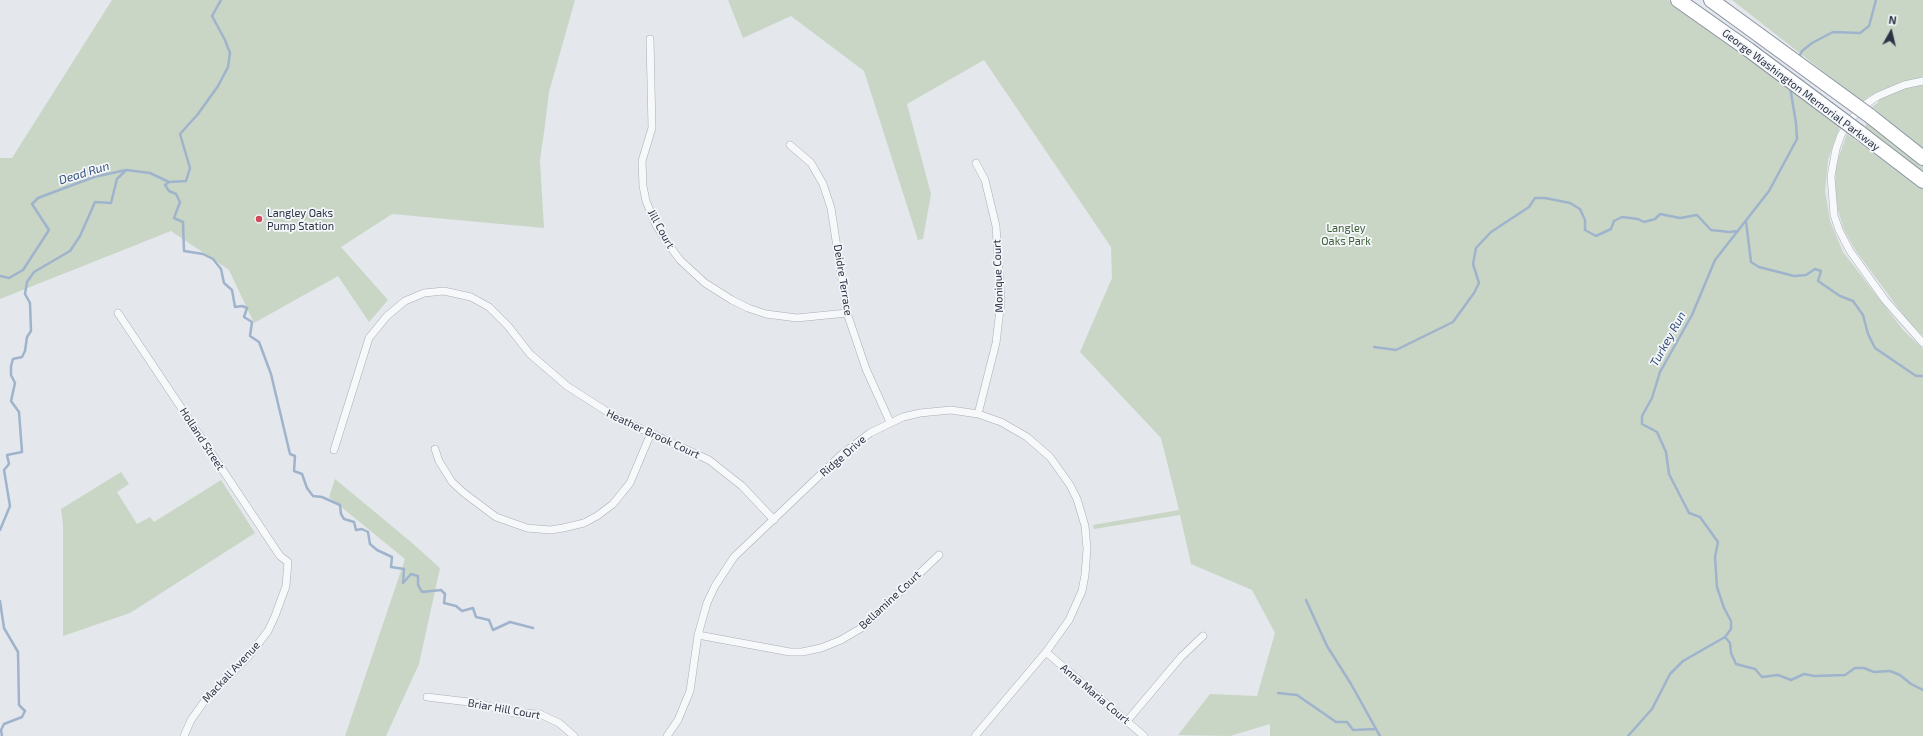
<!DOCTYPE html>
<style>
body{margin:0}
#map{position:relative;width:1923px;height:736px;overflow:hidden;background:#e4e7ec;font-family:"Exo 2",sans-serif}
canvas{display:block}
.north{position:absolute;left:1871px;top:12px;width:40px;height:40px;-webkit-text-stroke:3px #f4f6f9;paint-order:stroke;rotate:8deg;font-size:11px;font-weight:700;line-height:16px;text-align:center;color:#2b3445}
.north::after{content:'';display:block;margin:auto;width:14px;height:18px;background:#2b3445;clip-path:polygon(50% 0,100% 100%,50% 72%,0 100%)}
</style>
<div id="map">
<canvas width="1923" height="736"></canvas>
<div class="north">N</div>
</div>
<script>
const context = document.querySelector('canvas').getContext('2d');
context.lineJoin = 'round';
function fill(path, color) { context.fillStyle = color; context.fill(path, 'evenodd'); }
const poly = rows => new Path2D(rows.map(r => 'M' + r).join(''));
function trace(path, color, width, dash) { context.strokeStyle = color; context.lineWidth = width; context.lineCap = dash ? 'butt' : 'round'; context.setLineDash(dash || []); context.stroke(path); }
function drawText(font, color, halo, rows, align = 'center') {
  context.font = font + ' "Exo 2",sans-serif'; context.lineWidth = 3.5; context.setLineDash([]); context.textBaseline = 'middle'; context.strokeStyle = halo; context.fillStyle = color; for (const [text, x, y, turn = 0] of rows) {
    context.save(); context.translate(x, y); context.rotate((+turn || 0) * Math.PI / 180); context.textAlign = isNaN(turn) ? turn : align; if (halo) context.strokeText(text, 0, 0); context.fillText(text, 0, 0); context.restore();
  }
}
fill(poly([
 [112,0,575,0,549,92,545,125,540,160,544,228,392,214,341,247,388,300,369,322,338,276,254,323,229,270,171,231,0,299,0,158,12,158],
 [728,0,1668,0,1840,126,1828,160,1825,191,1830,221,1843,252,1904,331,1923,349,1923,736,1270,736,1270,724,1230,736,1178,735,1210,694,1257,696,1275,633,1252,590,1191,564,1180,515,1094,529,1093,525,1179,510,1161,438,1080,352,1112,278,1111,247,984,60,907,104,931,194,923,239,918,240,864,71,791,16,743,38],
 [1732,0,1923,0,1923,149,1872,107,1879,102,1870,96,1862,102],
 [1867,123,1923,164,1923,176,1862,130],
 [1847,134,1923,189,1923,336,1910,324,1856,251,1844,230,1838,210,1835,190,1836,164],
 [121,472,129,484,117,492,137,524,150,517,154,522,221,480,255,533,130,613,63,636,63,525,61,509],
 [335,479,411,542,440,568,419,664,386,736,345,736,405,559,329,497]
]), '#c9d6c5');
trace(poly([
 [1799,57,1802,51,1812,43,1833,32,1860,33,1869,26,1876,0],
 [169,182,165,185,169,191,176,194,180,202,174,218,183,222,184,251,203,254,213,259,221,269,224,283,232,290,235,307,242,306,247,308,244,317,252,322,250,336,259,342,271,374,290,454,295,456,294,471,302,474,307,488,313,496,322,497,340,505,341,514,344,519,354,522,356,530,362,529,368,532,370,544,377,550,392,557,391,567,404,569,403,583,411,574,418,576,418,585,422,592,441,590,445,594,444,603,456,606,462,611,473,608,476,617,489,620,493,630,510,622,533,628],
 [1746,221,1751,262,1759,267,1794,276,1806,275,1815,269,1821,271,1818,281,1840,296,1853,301,1863,315,1868,334,1875,348,1916,376,1923,376],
 [0,276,9,278,23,270,49,230,32,204,38,198,94,177,126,170,150,173,169,182,186,181,190,168,180,134,198,114,218,86,228,67,230,53,225,40,212,16,221,0],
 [1374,347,1396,350,1453,322,1474,293,1479,283,1473,264,1476,248,1491,232,1529,207,1535,198,1545,198,1570,203,1580,209,1585,220,1585,230,1596,236,1611,229,1614,221,1622,217,1638,219,1644,222,1655,219,1660,214,1680,218,1697,215,1711,230,1729,232,1738,231],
 [0,530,10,506,4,470,9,464,7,455,22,452,19,412,11,401,15,383,11,375,11,366,13,359,22,357,25,351,27,337,31,331,30,303,25,294,27,282,34,272,70,251,80,236,95,202,111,203,117,179,126,170],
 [1306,600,1327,646,1351,684,1380,736],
 [0,601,4,628,18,652,19,705,25,711,22,717,4,724,1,730,2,736],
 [1725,637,1730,643,1731,653,1736,664,1755,669,1762,677,1778,675,1791,680,1804,674,1814,676,1845,675,1855,668,1864,668,1874,672,1890,671,1900,675,1911,684,1923,690],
 [1278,693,1297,695,1336,722,1347,722,1353,730,1376,729],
 [1628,736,1652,709,1670,674,1683,661,1725,637,1731,629,1731,621,1724,608,1717,587,1715,557,1718,542,1700,517,1689,513,1669,474,1666,452,1657,432,1642,424,1642,416,1652,398,1660,372,1692,315,1715,260,1769,191,1797,139,1796,123,1790,87]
]), '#9fb4cc', 2.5);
const street = poly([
 [650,39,652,128,642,161,643,186,646,201,656,225,669,245,680,260,705,283,732,300,748,308,766,314,797,318,847,313],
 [1923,81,1904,85,1878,96,1866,104,1851,119,1841,135,1836,149,1831,176,1834,215,1839,230,1850,251,1885,300,1923,343],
 [790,145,811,163,823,184,831,208,847,313,866,369,890,422],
 [976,163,985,180,996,226,1001,301,996,343,978,414],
 [118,313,280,556,288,562,286,586,275,616,268,631,248,657,206,699,191,720,184,736],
 [435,449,439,461,452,482,464,493,496,517,527,528,550,530,563,528,584,523,597,516,613,504,630,483,651,433],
 [334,450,369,338,387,316,405,301,424,293,444,291,471,297,489,307,508,326,530,354,567,386,617,418,709,460,742,486,774,520],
 [698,635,790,652,802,652,821,648,841,640,863,627,939,555],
 [1046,652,1144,736],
 [427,697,477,703,514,713,540,714,559,723,574,736],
 [1127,721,1181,657,1203,636],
 [667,736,678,720,690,691,698,635,707,603,715,586,734,557,841,455,870,433,903,417,920,413,951,410,978,414,1001,422,1027,437,1050,457,1070,485,1077,499,1085,526,1087,549,1085,575,1082,591,1069,620,1046,652,975,736]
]);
const highway = poly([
 [1678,0,1749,50],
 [1711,0,1759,35],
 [1870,116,1923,158],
 [1859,132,1923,181]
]);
trace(street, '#a9aeb7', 8);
trace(highway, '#8b94a3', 16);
trace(street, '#f7f8fa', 7);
trace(highway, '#fff', 14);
const highwayBridge = poly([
 [1759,35,1870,116],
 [1749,50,1859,132]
]);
trace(highwayBridge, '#8b94a3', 16, []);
trace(highwayBridge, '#fff', 14);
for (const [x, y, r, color] of [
 [259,219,4,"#d1495b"]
]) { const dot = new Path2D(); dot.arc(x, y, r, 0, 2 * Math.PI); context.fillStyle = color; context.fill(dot); trace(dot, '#f4f6f9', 1.5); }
drawText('11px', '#2b3445', '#f4f6f9', [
 ["George Washington Memorial Parkway",1801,90,37],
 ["Jill Court",661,229,61],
 ["Monique Court",998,276,-92],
 ["Deidre Terrace",843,280,81],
 ["Heather Brook Court",653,434,25],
 ["Holland Street",202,439,57],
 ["Ridge Drive",843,456,-41],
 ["Bellamine Court",890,600,-43],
 ["Mackall Avenue",231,672,-47],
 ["Anna Maria Court",1095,694,40],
 ["Briar Hill Court",504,709,10]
]);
drawText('11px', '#2b3445', '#f4f6f9', [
 ["Langley Oaks",267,213],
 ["Pump Station",267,226]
], 'left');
drawText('11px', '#3f6138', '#f4f6f9', [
 ["Langley",1346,228],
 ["Oaks Park",1346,241]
]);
drawText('italic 12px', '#34527a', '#f4f6f9', [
 ["Dead Run",84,173,-17],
 ["Turkey Run",1668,339,-61]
]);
</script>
